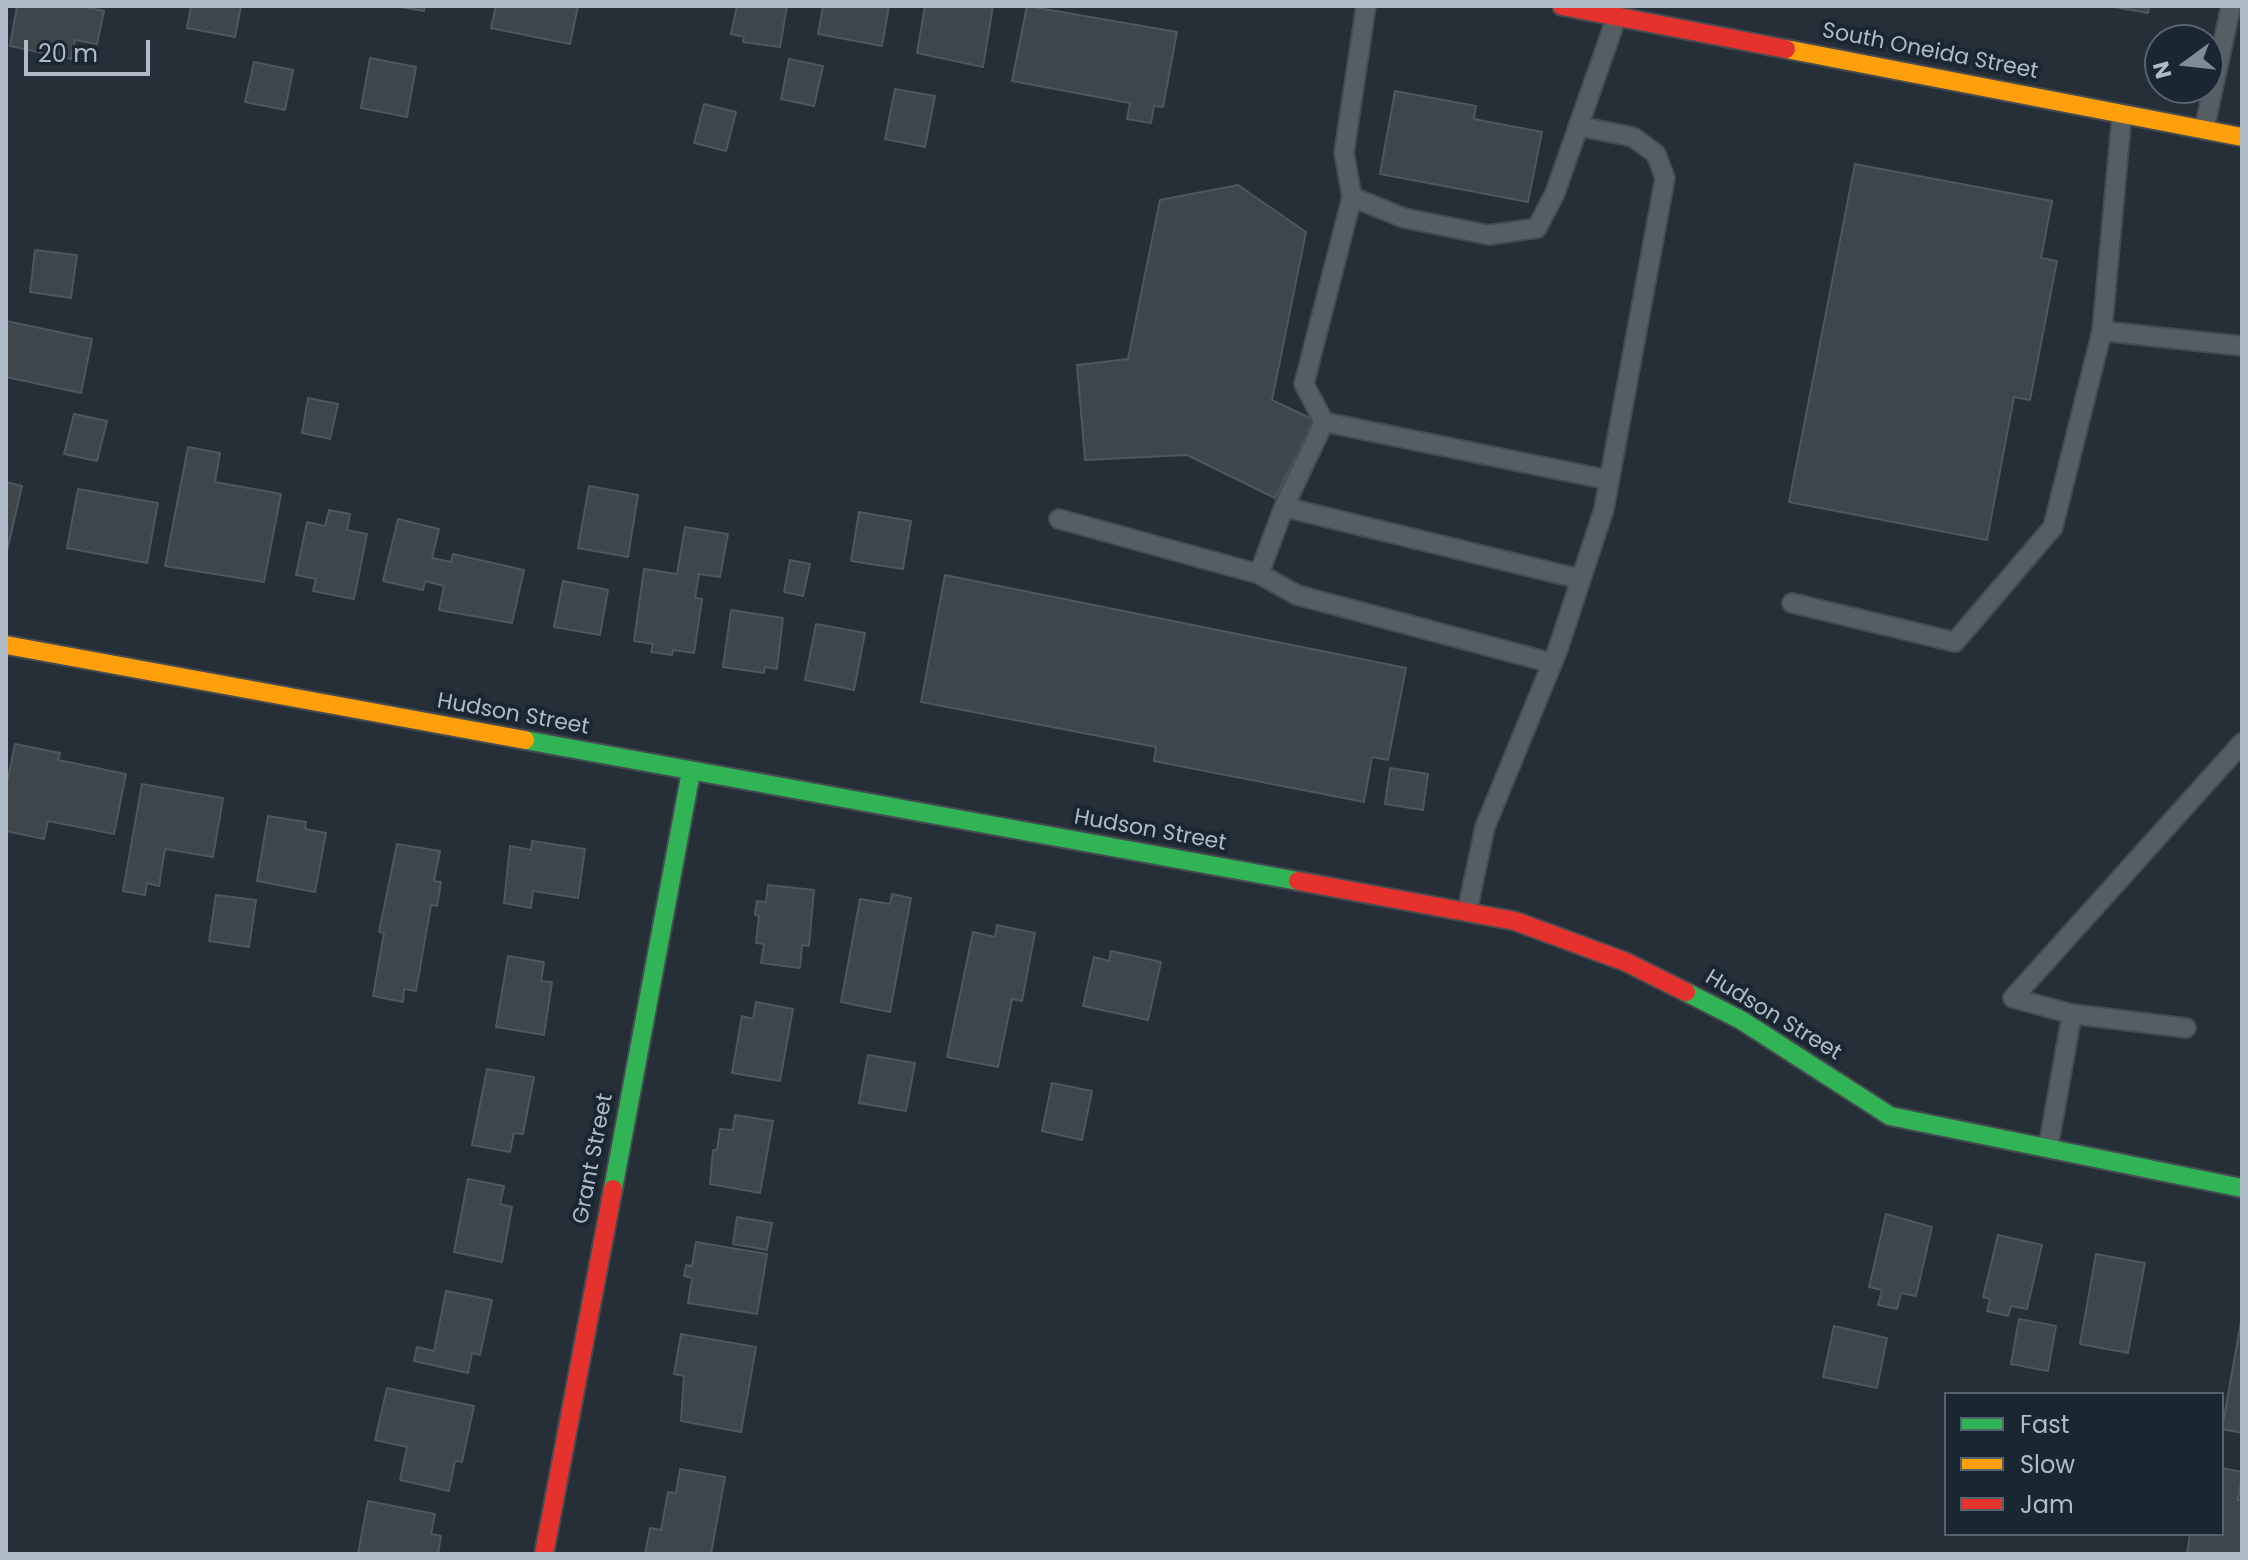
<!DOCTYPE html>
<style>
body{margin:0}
#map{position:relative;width:2248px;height:1560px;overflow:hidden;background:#262f37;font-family:Poppins,sans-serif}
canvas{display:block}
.frame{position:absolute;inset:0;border:8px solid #afbcc8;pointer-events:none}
.legend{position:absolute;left:1944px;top:1392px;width:280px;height:144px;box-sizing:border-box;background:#1a2631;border:2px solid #56626d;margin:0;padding:10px 14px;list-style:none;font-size:24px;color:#afbcc8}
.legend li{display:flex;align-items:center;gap:16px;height:40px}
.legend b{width:40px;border:2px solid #56626d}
.north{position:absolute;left:2144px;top:24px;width:80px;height:80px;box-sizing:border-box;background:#1a2631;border:2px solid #56626d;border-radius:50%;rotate:255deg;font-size:22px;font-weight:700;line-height:32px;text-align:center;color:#afbcc8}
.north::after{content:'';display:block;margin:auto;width:28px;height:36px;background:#7f8b95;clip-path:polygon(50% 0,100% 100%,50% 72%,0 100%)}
.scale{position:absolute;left:24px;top:40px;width:126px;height:36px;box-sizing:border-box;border:4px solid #afbcc8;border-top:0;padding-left:10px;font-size:24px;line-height:28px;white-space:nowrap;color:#afbcc8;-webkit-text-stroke:6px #1a2631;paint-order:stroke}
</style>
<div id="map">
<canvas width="2248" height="1560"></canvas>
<div class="frame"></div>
<ul class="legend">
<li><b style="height:10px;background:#30b455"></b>Fast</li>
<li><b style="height:10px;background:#ff9f0a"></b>Slow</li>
<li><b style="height:10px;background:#e5322d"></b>Jam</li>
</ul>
<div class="north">N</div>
<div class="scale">20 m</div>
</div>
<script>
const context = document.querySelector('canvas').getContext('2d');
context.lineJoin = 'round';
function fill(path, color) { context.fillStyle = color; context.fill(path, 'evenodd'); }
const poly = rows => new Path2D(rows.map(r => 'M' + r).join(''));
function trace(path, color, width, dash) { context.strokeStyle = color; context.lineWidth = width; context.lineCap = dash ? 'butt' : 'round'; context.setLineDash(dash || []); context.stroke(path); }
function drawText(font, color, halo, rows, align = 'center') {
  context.font = font + ' Poppins,sans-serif'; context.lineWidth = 8; context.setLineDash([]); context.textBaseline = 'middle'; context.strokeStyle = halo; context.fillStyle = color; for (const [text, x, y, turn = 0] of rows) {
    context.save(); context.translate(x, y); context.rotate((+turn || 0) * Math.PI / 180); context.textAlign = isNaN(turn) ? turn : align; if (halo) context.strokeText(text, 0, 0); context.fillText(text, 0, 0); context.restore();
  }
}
const building = poly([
 [17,6,79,6,104,11,97,44,75,40,71,59,10,46,17,6],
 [191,6,241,6,235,37,187,28,191,6],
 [395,6,425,6,424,11,395,6],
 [496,6,578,6,570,44,491,28,496,6],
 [737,6,787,6,780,47,743,42,744,37,731,34,737,6],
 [823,6,889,6,882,46,818,34,823,6],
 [925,6,993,6,983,67,917,53,925,6],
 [1027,6,1177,32,1163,107,1154,106,1151,123,1127,119,1130,103,1012,81,1027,6],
 [2109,6,2149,6,2148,13,2109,6],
 [370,58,416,67,407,117,361,108,370,58],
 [789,59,823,66,814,106,781,99,789,59],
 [254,62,293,70,285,110,245,102,254,62],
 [895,89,935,96,925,147,885,139,895,89],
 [1395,91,1476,106,1474,119,1542,132,1528,202,1380,174,1395,91],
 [704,104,736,112,726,151,694,143,704,104],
 [1855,164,2052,201,2041,258,2057,261,2030,400,2014,397,1987,540,1789,502,1855,164],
 [1238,185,1306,232,1272,400,1314,420,1275,498,1187,455,1085,460,1077,365,1128,359,1160,200,1238,185],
 [35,250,77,255,71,298,30,292,35,250],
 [6,321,92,339,81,393,6,377,6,321],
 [308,398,338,404,330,439,302,433,308,398],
 [74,414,107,421,97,461,64,454,74,414],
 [188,447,220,453,215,482,281,494,264,582,165,566,188,447],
 [6,482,22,486,7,551,6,551,6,482],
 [589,486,638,495,628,557,578,548,589,486],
 [78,489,158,503,147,563,67,548,78,489],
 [329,510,350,514,347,530,367,534,354,599,313,591,316,579,296,575,307,522,325,526,329,510],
 [859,512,911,521,903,569,851,561,859,512],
 [398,519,439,529,432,558,451,562,453,554,524,570,512,623,439,610,444,586,425,581,423,590,383,581,398,519],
 [685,527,728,534,720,577,699,574,695,598,702,599,694,653,673,650,672,655,651,652,653,644,634,641,644,569,677,574,685,527],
 [790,560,810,564,803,596,784,592,790,560],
 [945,575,1406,668,1388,760,1372,757,1364,802,1154,761,1156,747,921,702,945,575],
 [563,581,608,590,600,635,554,627,563,581],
 [731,610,783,618,777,669,765,667,764,673,723,667,731,610],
 [816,624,865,633,854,690,805,680,816,624],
 [15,744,60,753,58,760,126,774,114,834,48,821,44,839,6,831,6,788,15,744],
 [1390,768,1428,774,1423,810,1385,804,1390,768],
 [142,784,223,798,213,857,165,849,159,886,147,883,145,895,123,891,142,784],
 [268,816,306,822,305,829,326,833,315,892,257,881,268,816],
 [532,841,585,849,578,898,533,891,531,908,504,903,510,846,531,850,532,841],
 [397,844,440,851,434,881,441,882,437,906,431,905,416,991,404,989,403,1002,373,996,384,933,379,932,397,844],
 [768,885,814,890,809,946,802,945,800,968,761,963,764,944,756,943,759,916,755,915,757,901,766,902,768,885],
 [892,894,911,898,890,1012,841,1002,860,899,890,904,892,894],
 [216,895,256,900,249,947,209,941,216,895],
 [997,925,1035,933,1022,1001,1012,999,998,1067,947,1057,973,932,995,937,997,925],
 [1111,951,1161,962,1148,1020,1083,1006,1094,957,1109,961,1111,951],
 [508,956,544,962,541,981,552,982,544,1035,496,1027,508,956],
 [756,1002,793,1009,780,1081,732,1073,742,1016,753,1019,756,1002],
 [868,1055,915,1063,906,1111,859,1103,868,1055],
 [487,1069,534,1077,523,1134,514,1133,510,1152,472,1145,487,1069],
 [1052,1083,1092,1091,1082,1140,1042,1131,1052,1083],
 [735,1115,773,1121,760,1193,710,1184,713,1150,717,1150,720,1129,733,1130,735,1115],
 [468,1179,504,1186,500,1204,512,1207,502,1262,454,1252,468,1179],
 [1886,1214,1932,1227,1916,1296,1901,1293,1897,1309,1878,1305,1882,1290,1869,1287,1886,1214],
 [737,1217,772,1223,767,1250,733,1244,737,1217],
 [1998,1235,2042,1245,2027,1309,2011,1306,2008,1316,1987,1311,1990,1299,1983,1297,1998,1235],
 [696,1242,767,1254,757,1314,688,1303,692,1278,684,1276,686,1265,692,1266,696,1242],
 [2096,1254,2145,1263,2128,1353,2080,1344,2096,1254],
 [446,1291,492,1300,480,1355,472,1353,468,1373,414,1361,417,1347,434,1351,446,1291],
 [2242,1316,2242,1433,2222,1429,2242,1316],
 [2019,1319,2056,1326,2048,1371,2011,1364,2019,1319],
 [1834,1326,1887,1338,1877,1388,1823,1377,1834,1326],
 [681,1334,756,1347,741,1432,681,1421,684,1376,674,1374,681,1334],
 [387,1388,474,1406,462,1462,455,1461,449,1491,400,1480,407,1447,375,1440,387,1388],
 [2222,1468,2242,1472,2238,1500,2242,1500,2242,1554,2187,1554,2190,1534,2222,1534,2222,1468],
 [680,1469,725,1477,711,1554,645,1554,650,1528,661,1530,668,1492,676,1493,680,1469],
 [368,1501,435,1514,431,1534,441,1536,438,1554,358,1554,368,1501]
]);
fill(building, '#3e464c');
trace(building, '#4e565e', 2);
const lane = poly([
 [1366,6,1344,153,1352,197,1404,218,1489,235,1537,228,1555,193,1617,16],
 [2204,130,2231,6],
 [2102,331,2242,346],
 [1324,422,1609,480],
 [1284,507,1580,579],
 [1059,519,1259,574,1297,595,1552,663],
 [1259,574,1284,507,1324,422,1304,384,1352,197],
 [1792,603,1955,642,2053,527,2102,331,2122,114],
 [1467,912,1485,827,1558,649,1604,509,1665,178,1656,154,1633,137,1578,126],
 [2186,1028,2072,1014,2013,998,2242,743],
 [2048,1148,2072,1014]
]);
const fast = poly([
 [525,740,1298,881],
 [1686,992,1741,1020,1890,1116,2242,1188],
 [613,1189,691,772]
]);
const slow = poly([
 [1786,49,2242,137],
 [6,645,525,740]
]);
const jam = poly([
 [1562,6,1786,49],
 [1298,881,1515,921,1626,962,1686,992],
 [544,1554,613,1189]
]);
trace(lane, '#454b51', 22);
trace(fast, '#454b51', 22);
trace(slow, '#454b51', 22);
trace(jam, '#454b51', 22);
trace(lane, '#565e64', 18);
trace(fast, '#30b455', 18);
trace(slow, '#ff9f0a', 18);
trace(jam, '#e5322d', 18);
drawText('22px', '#afbcc8', '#1a2631', [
 ["South Oneida Street",1930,52,11],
 ["Hudson Street",513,715,10],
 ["Hudson Street",1150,831,10],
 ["Hudson Street",1773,1016,31],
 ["Grant Street",594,1159,-79]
]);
</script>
